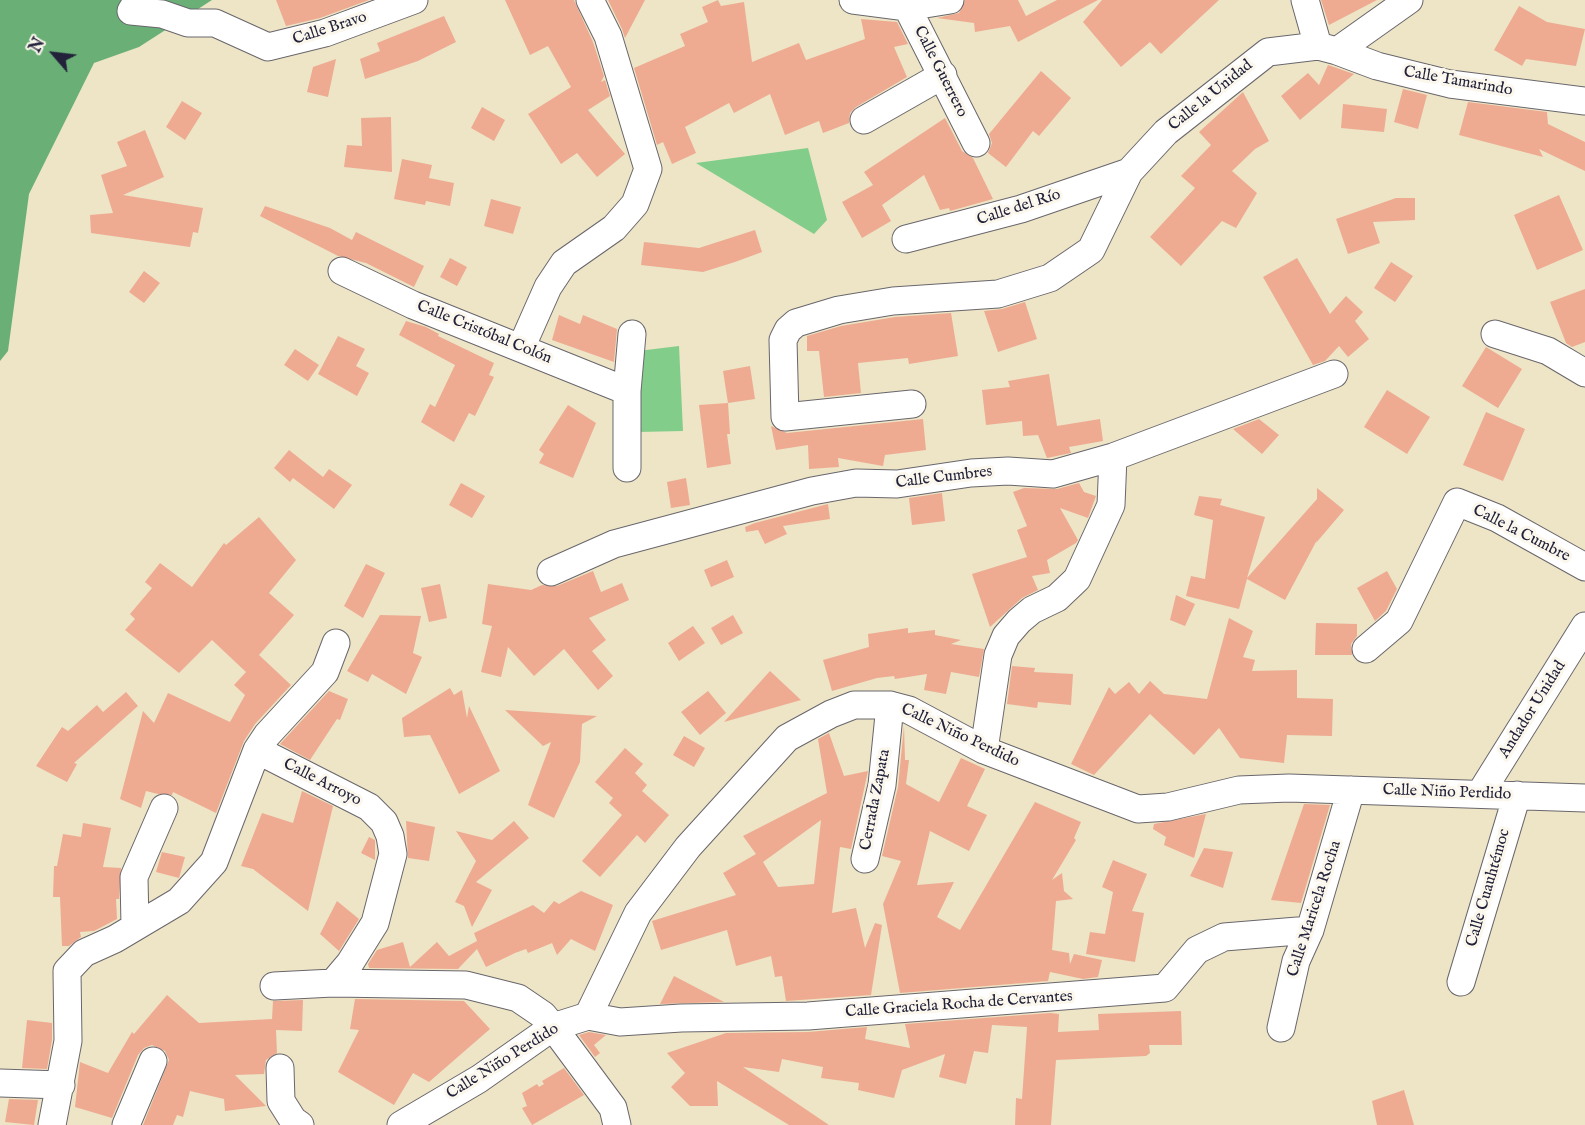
<!DOCTYPE html>
<meta charset="utf-8">
<style>
body{margin:0}
#map{position:relative;width:1585px;height:1125px;overflow:hidden;background:#ede5c6;font-family:"IM FELL English",serif}
canvas{display:block}
.north{position:absolute;left:24px;top:24px;width:60px;height:60px;-webkit-text-stroke:4px #fbf7ec;paint-order:stroke;rotate:298deg;font-size:16px;font-weight:700;line-height:24px;text-align:center;color:#22223b}
.north::after{content:'';display:block;margin:auto;width:21px;height:27px;background:#22223b;clip-path:polygon(50% 0,100% 100%,50% 72%,0 100%)}
</style>
<div id="map">
<canvas width="1585" height="1125"></canvas>
<div class="north">N</div>
</div>
<script>
const context = document.querySelector('canvas').getContext('2d');
context.lineJoin = 'round';
function fill(path, color) { context.fillStyle = color; context.fill(path, 'evenodd'); }
const poly = rows => new Path2D(rows.map(r => 'M' + r).join(''));
function trace(path, color, width, dash) { context.strokeStyle = color; context.lineWidth = width; context.lineCap = dash ? 'butt' : 'round'; context.setLineDash(dash || []); context.stroke(path); }
function drawText(font, color, halo, rows, align = 'center') {
  context.font = font + ' "IM FELL English",serif'; context.lineWidth = 6; context.setLineDash([]); context.textBaseline = 'middle'; context.strokeStyle = halo; context.fillStyle = color; for (const [text, x, y, turn = 0] of rows) {
    context.save(); context.translate(x, y); context.rotate((+turn || 0) * Math.PI / 180); context.textAlign = isNaN(turn) ? turn : align; if (halo) context.strokeText(text, 0, 0); context.fillText(text, 0, 0); context.restore();
  }
}
fill(poly([
 [808,148,827,220,814,234,696,163],
 [679,346,683,431,638,432,638,351]
]), '#83cd8a');
fill(poly([
 [0,0,212,0,139,47,94,63,29,194,8,351,0,361]
]), '#6ab076');
fill(poly([
 [276,0,369,0,320,18,286,26],
 [505,0,574,0,593,42,604,76,601,82,605,80,610,96,588,110,625,154,597,177,577,153,561,164,528,114,571,87,548,46,530,55],
 [608,0,645,0,625,38,622,29],
 [718,0,721,6,744,2,752,62,799,43,806,60,865,39,861,19,897,22,908,44,894,47,907,77,856,107,850,113,849,123,823,133,819,121,785,135,770,94,734,113,729,103,685,127,696,153,672,164,663,142,657,145,634,68,685,46,680,34,708,22,702,7],
 [965,0,1018,0,1026,16,1057,0,1098,0,1018,42,1010,26,975,32,974,23,937,18,959,13],
 [1102,0,1219,0,1161,54,1150,42,1121,67,1083,22],
 [1321,0,1377,0,1329,25],
 [1519,6,1547,22,1585,29,1576,66,1526,59,1522,66,1494,50],
 [444,16,456,42,418,61,365,79,360,59,380,51,377,43],
 [336,59,328,97,307,92,313,67],
 [1328,65,1354,74,1300,120,1281,96,1308,73,1319,85],
 [1041,71,1071,98,1039,136,1033,131,1006,167,988,153,992,143,989,134],
 [1403,89,1427,95,1418,129,1394,122],
 [1243,92,1269,141,1255,149,1232,171,1257,193,1236,228,1222,221,1181,266,1150,237,1195,188,1181,176,1211,145,1199,132],
 [182,101,202,113,185,140,166,127],
 [1468,102,1547,112,1548,124,1585,142,1585,171,1539,149,1543,157,1459,135],
 [1343,104,1387,109,1384,132,1341,128],
 [482,107,505,120,494,141,471,128],
 [391,117,392,172,344,167,347,145,362,146,361,118],
 [945,118,962,151,973,158,993,199,950,211,949,208,940,210,924,175,882,205,891,221,862,238,842,202,873,185,864,172],
 [145,130,164,177,123,195,203,208,198,233,193,232,190,247,91,233,90,215,113,213,101,175,127,166,117,142],
 [402,159,432,165,429,178,454,183,450,206,426,201,425,205,394,199],
 [1559,195,1583,250,1537,270,1514,215],
 [1396,198,1415,198,1415,220,1373,222,1380,243,1348,254,1336,219],
 [491,199,521,207,513,234,484,226],
 [265,206,330,228,352,240,356,232,424,266,414,287,366,263,338,256,260,216],
 [755,230,762,252,735,262,703,272,641,265,644,242,699,248],
 [450,258,467,267,457,286,440,277],
 [1297,258,1330,314,1346,296,1363,312,1355,321,1369,339,1348,357,1339,346,1325,361,1313,365,1263,277],
 [1391,262,1413,276,1395,302,1374,288],
 [144,271,160,283,144,303,129,292],
 [1585,289,1585,342,1572,347,1566,343,1550,302],
 [1025,302,1037,339,998,352,984,311,1002,309],
 [951,313,958,356,909,364,908,358,858,363,861,393,824,397,819,351,807,351,807,336,841,326,895,317],
 [559,315,580,324,583,315,617,329,614,362,552,340],
 [406,321,426,327,439,334,438,336,494,363,489,375,494,377,475,416,469,413,454,442,421,422,430,404,435,407,455,365,399,335],
 [338,336,365,349,356,366,369,373,357,396,318,374],
 [1486,347,1522,369,1498,408,1462,386],
 [295,349,319,365,308,381,284,365],
 [750,366,755,399,728,403,723,371],
 [1049,374,1057,426,1100,419,1103,441,1069,447,1071,453,1047,458,1038,435,1023,436,1022,421,986,425,982,390,1010,387,1008,381],
 [1387,390,1430,417,1407,454,1364,427],
 [728,403,730,434,727,434,731,464,707,468,699,405],
 [568,405,596,423,573,478,539,463,544,454,539,450],
 [1486,412,1525,429,1503,481,1463,465],
 [923,419,926,450,885,455,883,466,838,458,839,467,809,469,808,445,776,450,771,426,787,433],
 [1259,419,1279,435,1262,454,1233,429],
 [289,450,323,477,329,469,352,485,334,509,293,478,290,482,274,468],
 [686,478,690,505,671,508,667,482],
 [461,483,485,496,472,518,449,505],
 [1079,483,1084,492,1096,496,1088,518,1060,508,1078,540,1076,543,1047,560,1050,573,1032,576,1038,590,1022,598,990,627,972,574,1027,557,1017,530,1027,526,1013,492,1024,488,1057,489],
 [1317,488,1344,510,1316,543,1317,540,1285,600,1247,579,1239,609,1186,596,1191,576,1205,579,1213,520,1194,515,1199,496,1222,499,1220,505,1265,517,1247,578,1317,499],
 [942,493,945,521,912,525,909,498],
 [828,504,830,519,783,526,787,534,765,544,758,530,746,532,745,527,755,523],
 [259,517,296,560,269,593,294,615,259,655,291,685,255,724,244,741,216,813,173,792,172,795,158,794,146,791,141,808,120,799,143,711,154,723,168,693,230,722,245,695,234,685,246,672,212,640,179,673,125,630,135,619,130,614,152,588,145,582,160,563,192,587,224,543,226,545],
 [727,560,734,577,711,587,704,570],
 [366,564,385,573,363,618,344,606],
 [593,571,601,592,622,583,629,600,589,618,606,640,592,651,613,676,598,690,564,649,534,676,508,647,501,677,481,672,492,626,482,624,488,584,531,590,542,585,557,586],
 [1387,571,1397,589,1386,611,1375,621,1357,588],
 [440,584,447,618,429,622,421,588],
 [1176,595,1195,604,1185,626,1170,620],
 [380,615,421,616,413,653,422,657,406,694,372,674,368,682,347,671],
 [733,615,743,633,721,645,711,628],
 [1229,618,1253,631,1243,657,1255,660,1252,671,1297,670,1297,698,1333,699,1332,736,1287,735,1284,763,1240,758,1219,728,1194,755,1150,714,1094,775,1071,764,1109,687,1115,694,1129,682,1139,694,1150,681,1164,694,1207,699],
 [1316,623,1357,624,1357,636,1351,644,1352,655,1315,655],
 [693,626,705,643,679,661,668,643],
 [908,628,908,633,935,630,935,635,961,640,951,644,984,649,979,677,951,672,946,694,924,690,927,674,895,679,894,676,877,678,832,691,823,660,869,647,868,634],
 [1012,666,1035,668,1034,672,1073,674,1071,705,1038,702,1037,708,1007,704],
 [770,671,801,700,724,722],
 [450,688,454,695,462,690,467,718,469,706,500,771,459,794,430,735,404,737,402,718],
 [329,691,348,699,340,720,337,719,310,760,280,744],
 [708,691,726,713,700,735,681,712],
 [126,692,138,706,74,763,77,764,67,782,36,766,62,727,68,731,97,705,103,712],
 [505,710,597,716,582,724,580,762,554,818,528,805,551,742,543,746],
 [904,726,905,760,909,760,906,784,939,802,961,758,985,769,967,806,987,815,969,851,930,831,917,885,954,882,937,917,960,930,1035,802,1081,822,1074,838,1076,840,1052,880,1062,873,1064,891,1073,899,1056,901,1052,950,1069,953,1070,964,1074,954,1102,960,1098,977,1083,979,1050,972,1048,981,900,993,883,904,901,861,882,856,898,787],
 [829,733,844,776,868,771,851,849,840,847,832,913,856,908,865,948,875,923,882,925,871,995,786,1001,782,976,775,977,771,956,736,966,727,930,661,950,652,921,736,895,723,873,756,854,743,836,827,793,818,739],
 [821,820,814,884,778,887,763,862],
 [684,736,705,748,694,767,673,755],
 [625,748,643,764,635,773,647,785,642,791,669,815,645,843,637,835,600,877,582,861,622,815,609,803,613,798,595,782],
 [302,791,333,806,308,911,253,869,241,866,262,813,293,823],
 [1304,804,1330,805,1301,903,1271,900],
 [1206,814,1194,858,1164,845,1166,837,1153,829,1154,824],
 [406,821,435,827,429,861,408,858],
 [514,821,529,838,476,882,492,890,472,927,464,906,455,902,476,861,456,831,492,840],
 [83,823,111,828,103,867,121,868,119,899,116,899,117,919,94,931,80,932,81,937,69,946,62,946,60,897,53,897,54,866,57,866,63,834,81,837],
 [369,837,375,840,375,860,361,853],
 [1204,848,1233,852,1223,888,1190,876],
 [162,852,185,857,179,878,156,872],
 [1113,860,1147,874,1132,911,1144,913,1135,962,1086,954,1090,932,1105,934,1113,892,1102,887],
 [581,891,613,905,595,951,571,939,557,955,552,943,528,953,526,949,515,953,486,967,477,949,458,969,369,968,368,964,377,950,403,942,410,967,437,942,449,956,477,941,474,933,533,905,544,913,554,901,559,904],
 [337,901,359,919,339,951,320,934],
 [674,976,724,1002,660,1004],
 [167,995,199,1023,272,1019,273,1001,303,1000,302,1031,276,1030,277,1053,266,1060,264,1074,235,1075,266,1106,225,1111,224,1099,190,1091,183,1117,177,1115,173,1125,143,1125,169,1060,165,1051,152,1045,144,1048,138,1055,112,1118,75,1107,80,1062,108,1073,132,1032,134,1034],
 [355,999,464,1001,490,1029,429,1082,413,1073,394,1105,338,1072,359,1030,350,1029],
 [1181,1011,1182,1045,1149,1045,1150,1053,1146,1056,1056,1060,1051,1125,1015,1125,1016,1098,1022,1099,1027,1027,992,1025,988,1053,974,1051,966,1084,939,1077,945,1054,902,1070,894,1098,858,1090,859,1083,821,1078,823,1067,782,1059,779,1072,743,1067,829,1125,789,1125,717,1081,718,1106,690,1106,671,1087,685,1073,667,1053,726,1033,808,1032,867,1027,865,1039,910,1048,905,1024,1050,1013,1059,1014,1058,1032,1099,1030,1098,1014],
 [27,1020,52,1023,52,1040,47,1069,22,1068],
 [589,1032,606,1035,594,1045,600,1053,595,1057,579,1035],
 [564,1068,584,1095,532,1125,522,1108,527,1106,522,1093,537,1084,539,1087,544,1084,542,1081],
 [1404,1090,1414,1125,1377,1125,1372,1101],
 [9,1099,38,1100,34,1125,5,1122]
]), '#eeab92');
const minor = poly([
 [138,0,131,11,162,14,188,23,215,23,268,47,325,33,414,0],
 [853,0,907,7,950,0],
 [908,0,907,7,976,143],
 [1305,0,1318,46],
 [1337,51,1377,66,1450,84,1585,101],
 [864,120,943,75],
 [906,239,1021,209,1129,172],
 [342,271,413,305,627,391],
 [1495,334,1548,351,1585,373],
 [521,348,548,287,564,263,614,228,635,204,648,169,608,36,590,0],
 [912,404,785,417,783,340,788,330,796,323,839,310,893,301,998,294,1050,278,1091,250,1129,172,1166,132,1268,52,1318,46,1337,51,1409,0],
 [627,468,627,391,632,334],
 [551,572,614,544,812,491,856,483,897,484,971,473,1008,471,1053,474,1113,457,1334,374],
 [1366,649,1399,621,1457,502,1497,518,1585,567],
 [257,750,369,807,384,822,390,836,393,854,375,923,350,963,333,983,274,986],
 [984,750,998,655,1006,636,1019,621,1032,610,1057,598,1077,579,1111,505,1113,457],
 [1480,794,1585,626],
 [865,859,882,785,890,705],
 [135,926,134,877,164,808],
 [1461,982,1517,795],
 [333,983,466,985,518,998,543,1015,553,1027,613,1108,617,1125],
 [588,1016,620,1022,681,1018,808,1016,1165,988,1197,950,1224,937,1310,930],
 [1281,1028,1296,961,1310,930,1351,790],
 [280,1068,281,1101,293,1120,300,1125],
 [0,1083,61,1085],
 [52,1125,68,1041,67,971,84,953,115,939,179,901,214,862,257,750,267,735,325,672,336,643],
 [126,1125,153,1061],
 [401,1125,479,1079,553,1027,588,1016,638,913,688,847,787,738,831,714,854,705,890,705,909,710,984,750,1138,809,1168,807,1239,790,1289,788,1585,798]
]);
trace(minor, '#69666c', 29);
trace(minor, '#fff', 27);
drawText('16px', '#22223b', '#fbf7ec', [
 ["Calle Bravo",330,29,-18],
 ["Calle Guerrero",940,72,63],
 ["Calle Tamarindo",1458,82,10],
 ["Calle la Unidad",1211,96,-39],
 ["Calle del Río",1019,208,-18],
 ["Calle Cristóbal Colón",484,333,22],
 ["Calle Cumbres",944,478,-7],
 ["Calle la Cumbre",1521,534,27],
 ["Andador Unidad",1533,710,-58],
 ["Calle Niño Perdido",960,736,25],
 ["Calle Arroyo",322,783,27],
 ["Calle Niño Perdido",1447,793,2],
 ["Cerrada Zapata",876,800,-79],
 ["Calle Cuauhtémoc",1489,888,-74],
 ["Calle Maricela Rocha",1315,909,-72],
 ["Calle Graciela Rocha de Cervantes",959,1005,-4],
 ["Calle Niño Perdido",503,1062,-32]
]);
</script>
